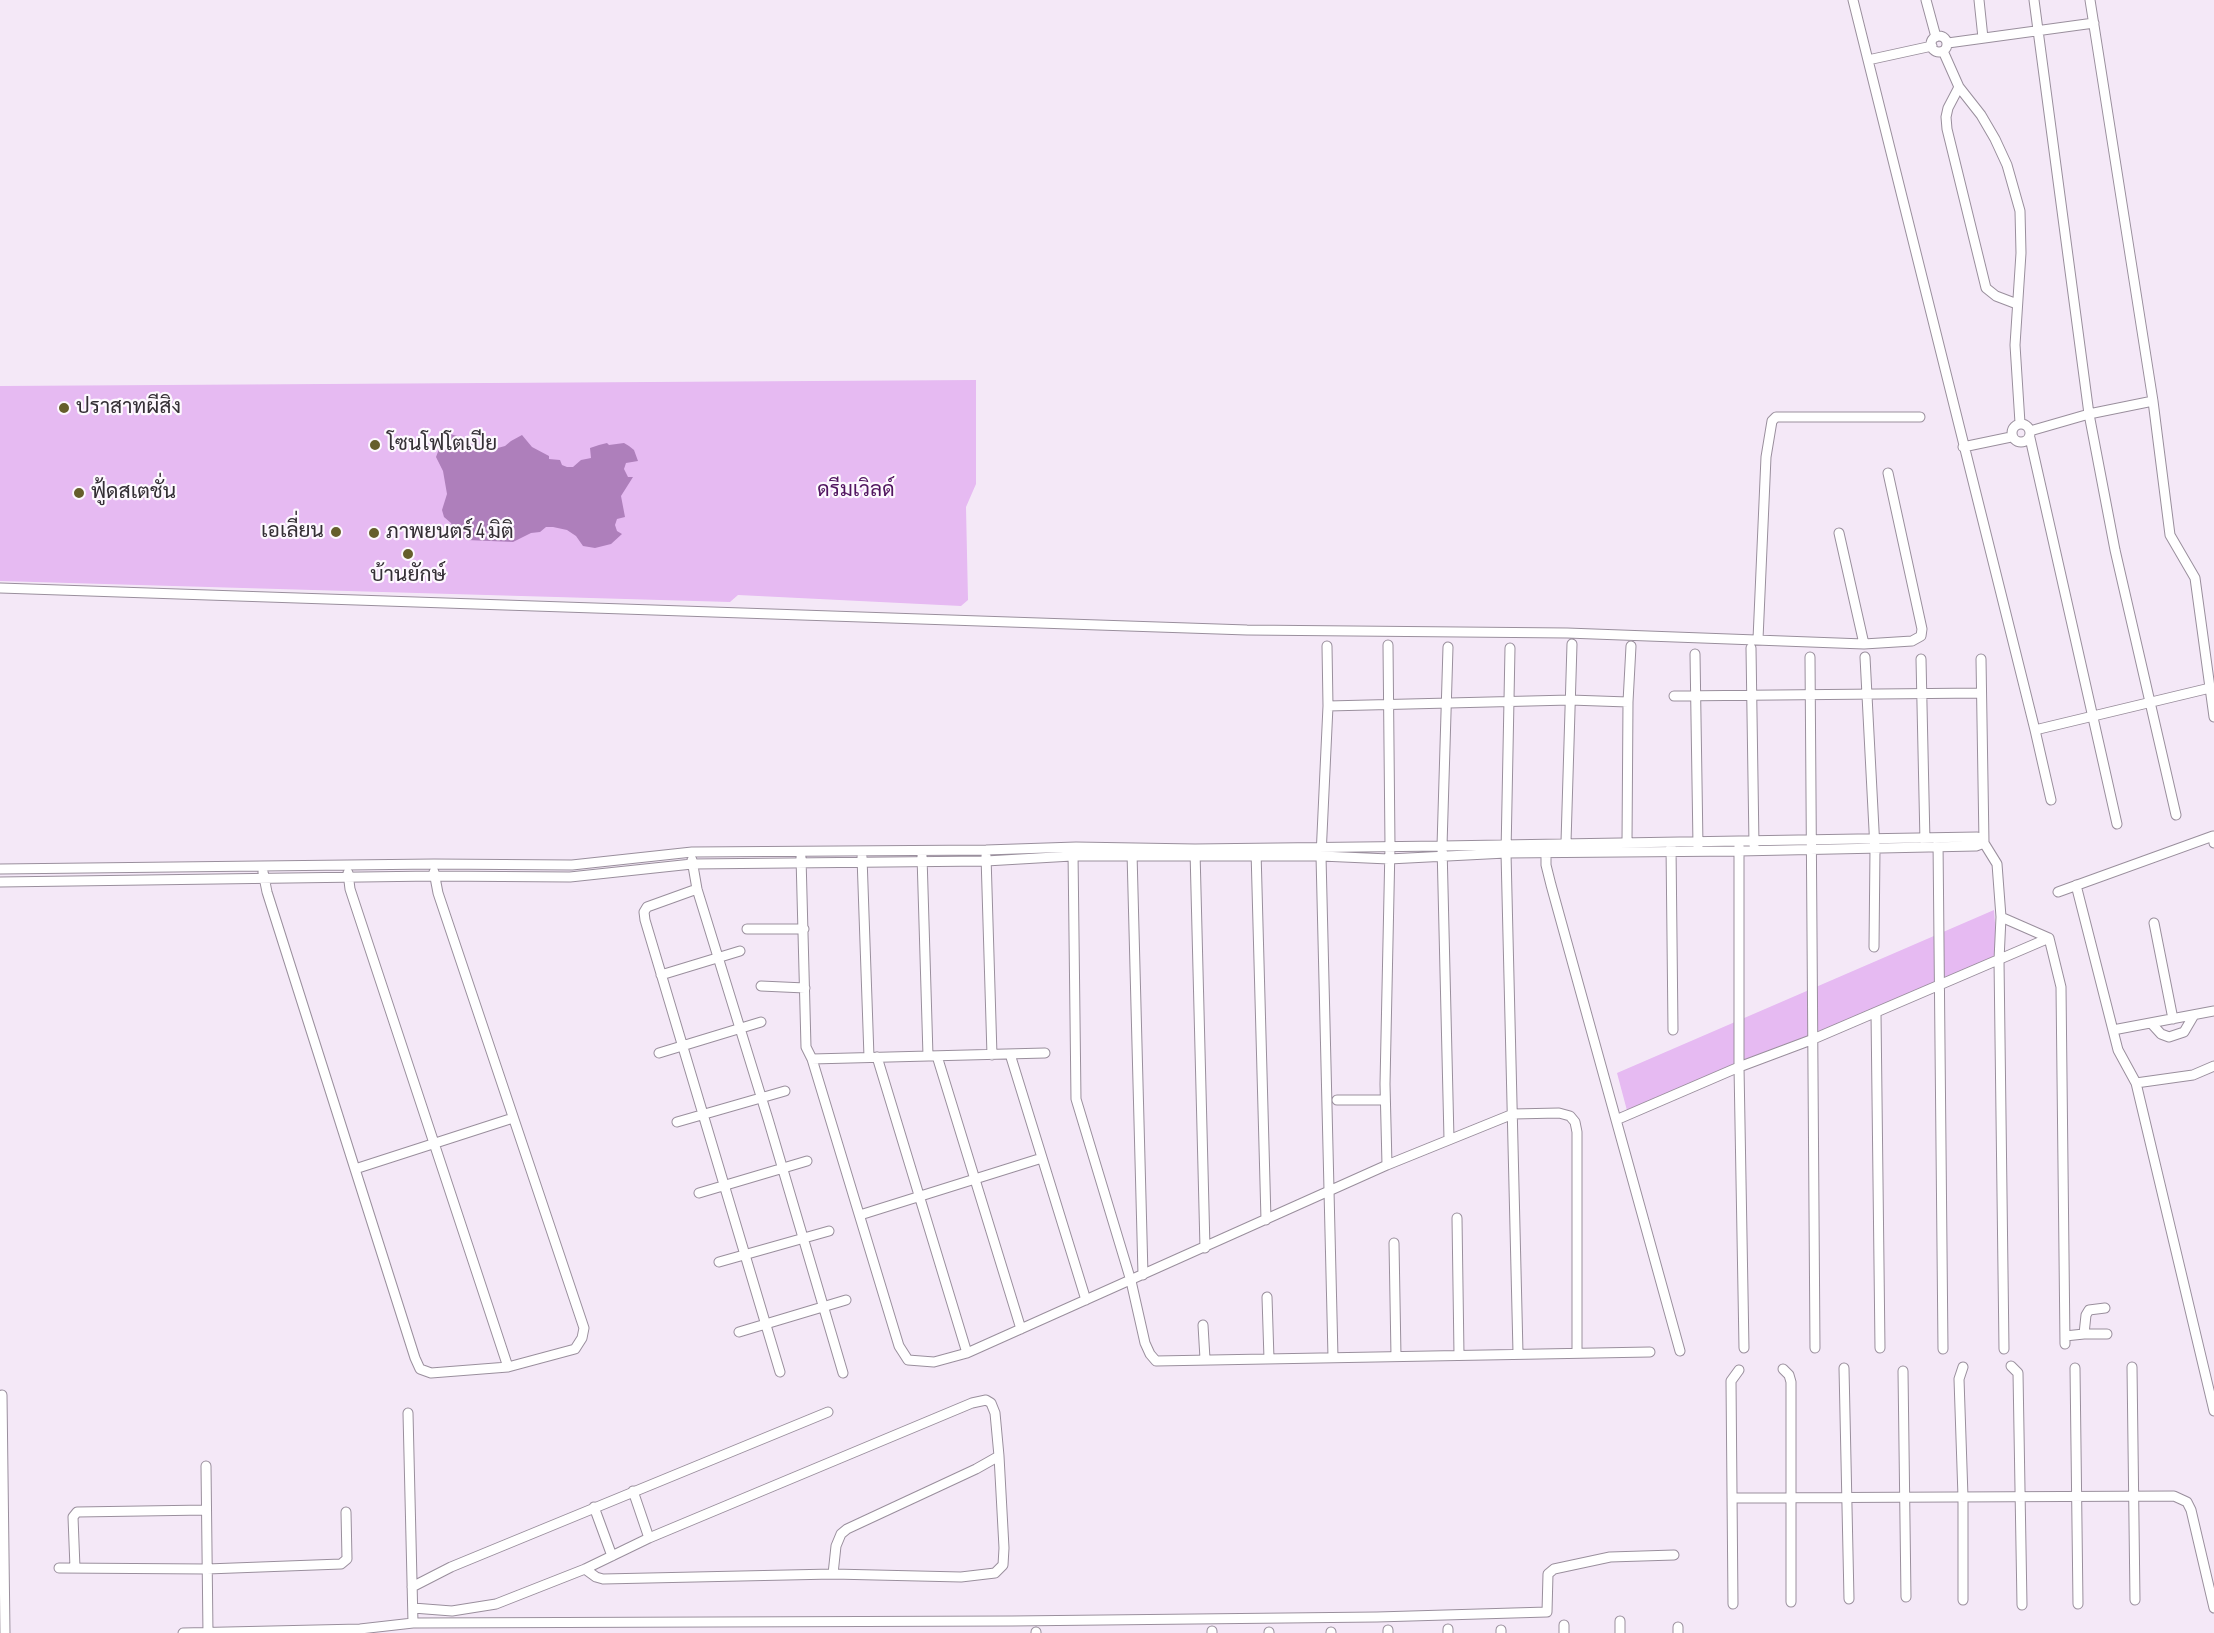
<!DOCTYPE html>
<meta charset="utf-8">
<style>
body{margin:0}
canvas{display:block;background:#f4e8f7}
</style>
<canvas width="2214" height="1633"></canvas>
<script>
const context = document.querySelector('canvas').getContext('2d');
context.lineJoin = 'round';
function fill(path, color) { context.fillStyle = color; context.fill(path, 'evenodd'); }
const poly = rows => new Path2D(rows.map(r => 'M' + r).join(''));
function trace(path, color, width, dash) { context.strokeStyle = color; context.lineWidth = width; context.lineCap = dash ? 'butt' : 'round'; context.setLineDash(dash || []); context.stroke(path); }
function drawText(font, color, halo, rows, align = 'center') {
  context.font = font + ' "Sofia Sans Condensed",Sarabun,sans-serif'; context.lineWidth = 4.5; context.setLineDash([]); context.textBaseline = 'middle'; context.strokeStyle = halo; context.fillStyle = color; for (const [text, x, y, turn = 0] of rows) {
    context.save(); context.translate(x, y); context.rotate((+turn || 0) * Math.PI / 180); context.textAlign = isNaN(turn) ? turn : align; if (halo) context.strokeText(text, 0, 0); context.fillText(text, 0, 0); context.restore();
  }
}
fill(poly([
 [976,380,976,484,966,507,968,600,961,606,738,595,730,602,0,581,0,386],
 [1994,910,1998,964,1629,1118,1617,1073]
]), '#e6baf2');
fill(poly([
 [450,434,457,436,465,443,494,449,505,446,511,441,522,435,532,447,549,456,549,459,560,460,562,465,567,467,573,467,581,460,591,458,590,448,599,445,607,443,609,445,624,443,629,446,634,450,638,461,626,463,624,469,628,477,633,477,621,496,625,517,617,519,615,525,617,531,622,534,611,544,595,548,583,546,576,536,567,530,553,527,546,527,540,532,531,533,513,542,467,540,454,533,451,523,444,517,442,510,447,494,443,471,436,457,442,441]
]), '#ae7fbb');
const street = poly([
 [1853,0,2035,730,2051,800],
 [1926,0,1936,37],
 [1979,0,1983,38],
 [2034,0,2089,414,2115,550,2176,815],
 '1931 44a8 8 0 1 1 16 0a8 8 0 1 1-16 0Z',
 [1948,43,2094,23],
 [1943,51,1959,87,1981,115,1995,139,2007,165,2020,211,2021,253,2015,345,2020,423],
 [1868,60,1932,46],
 [1959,87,1948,108,1946,117,1947,129,1986,288,1996,296,2017,304],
 [2153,401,2170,535,2195,578,2214,717],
 '2012 433a9 9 0 1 1 18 0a9 9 0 1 1-18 0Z',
 [2030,431,2089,414,2153,401,2090,0],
 [2030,438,2117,824],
 [1963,447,2011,437],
 [1839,533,1864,644],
 [0,588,1247,630,1567,633,1864,644,1912,641,1921,636,1922,629,1888,473],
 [1758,639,1766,457,1772,421,1776,417,1920,417],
 [1327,646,1328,706,1321,856,1333,1357],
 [1448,647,1442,846,1449,1139],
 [1510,648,1506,853,1518,1353],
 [1751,648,1754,845],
 [1695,654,1698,846],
 [1810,657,1815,1348],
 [1865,657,1875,849,1874,947],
 [1921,659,1925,842],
 [1981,659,1984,843],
 [1674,696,1981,693],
 [1328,706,1570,700,1628,702],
 [2035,730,2210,688],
 [1938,841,1943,1349],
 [1566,842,1572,644],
 [1627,842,1628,702,1631,646],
 [1671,846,1673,1030],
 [1739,846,1739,1067,1744,1348],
 [1546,849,1546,865,1551,885,1680,1351],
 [1195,851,1205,1248],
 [1256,851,1266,1220],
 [1073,852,1076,1099,1131,1281,1145,1343,1150,1354,1156,1361,1650,1352],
 [1132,853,1143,1275],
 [922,856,928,1056],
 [986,856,992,1055],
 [801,857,806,1047,812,1059,1045,1053],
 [862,857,869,1057],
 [692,860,697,889,768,1119,843,1373],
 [0,869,434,864,572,865,692,852,986,850,1076,847,1195,849,1442,846,1977,837,1984,843,1997,864,2001,917,1999,960,2004,1349],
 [263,872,267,892,415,1358,420,1369,431,1373,508,1367,575,1349,582,1338,584,1328,438,893,434,872],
 [348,873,350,889,508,1367],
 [0,882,434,876,570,877,692,864,986,861,1072,856,1321,856,1389,859,1506,853,1739,851,1976,846,1984,843],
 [2076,885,2118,1050,2136,1083,2193,1075,2214,1066],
 [697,889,647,907,644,912,645,920,780,1372],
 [2058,892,2213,836,2214,843],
 [2001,917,2049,938,2061,987,2065,1344],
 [2154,923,2173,1019],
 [747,929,804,929],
 [661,975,740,951],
 [761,986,805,988],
 [1876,1013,1880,1348],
 [2151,1023,2161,1034,2169,1037,2184,1032,2194,1015],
 [2113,1030,2214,1011],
 [659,1053,761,1022],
 [1010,1054,1086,1300],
 [937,1056,1021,1329],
 [877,1057,967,1353],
 [812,1059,899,1346,908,1360,934,1362,967,1353,1387,1165,1513,1114,1559,1113,1570,1116,1575,1122,1577,1132,1577,1352],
 [2136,1083,2214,1411],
 [1337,1100,1385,1100],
 [1616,1120,1739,1067,1811,1040,2049,938],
 [677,1122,785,1091],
 [1387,1165,1385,1084,1390,846,1388,645],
 [355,1169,513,1118],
 [699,1193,807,1161],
 [860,1215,1042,1158],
 [1457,1218,1459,1355],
 [1394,1243,1396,1356],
 [719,1262,829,1231],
 [1267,1297,1269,1359],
 [1203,1325,1205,1359],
 [739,1332,846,1300],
 [2084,1334,2107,1334],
 [2065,1336,2084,1334,2086,1315,2089,1310,2105,1308],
 [2011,1366,2018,1373,2022,1605],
 [2132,1367,2135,1600],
 [1844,1368,1849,1599],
 [2075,1368,2078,1604],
 [1783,1369,1789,1375,1791,1382,1791,1602],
 [1903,1371,1906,1597],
 [2,1395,5,1633],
 [408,1413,413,1623],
 [206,1466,208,1633],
 [633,1491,649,1538],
 [1732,1498,2174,1496,2187,1502,2191,1510,2214,1608],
 [594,1507,612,1556],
 [59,1568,207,1569,341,1564,347,1559,346,1512],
 [75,1568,73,1517,77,1512,206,1510],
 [833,1574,836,1546,841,1534,847,1529,976,1469,999,1456],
 [412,1587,451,1567,828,1412],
 [1963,1600,1963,1497,1959,1379,1963,1367],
 [1733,1604,1731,1381,1739,1370],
 [413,1608,452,1611,496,1604,585,1569,649,1538,972,1403,986,1400,991,1403,995,1413,999,1456,1004,1548,1003,1565,995,1573,961,1577,833,1574,603,1579,596,1577,585,1569],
 [1564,1625,1564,1633],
 [1678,1627,1678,1633],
 [1448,1629,1448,1633],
 [1388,1630,1388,1633],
 [1501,1630,1501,1633],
 [1212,1631,1212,1633],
 [1036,1632,1036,1633],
 [1269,1632,1269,1633],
 [1331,1632,1331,1633],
 [183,1633,360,1629,413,1623,1012,1621,1377,1617,1547,1612,1548,1574,1554,1569,1610,1557,1674,1555],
 [1620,1633,1620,1621]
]);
trace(street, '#9a8f9d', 11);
trace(street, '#fff', 9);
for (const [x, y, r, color] of [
 [64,408,6,"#655e2b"],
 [375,445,6,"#655e2b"],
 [79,493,6,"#655e2b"],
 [336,532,6,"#655e2b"],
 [374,533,6,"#655e2b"],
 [408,554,6,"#655e2b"]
]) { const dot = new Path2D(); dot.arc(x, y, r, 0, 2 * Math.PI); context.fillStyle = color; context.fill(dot); trace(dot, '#fdf8fe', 2); }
drawText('21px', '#342f35', '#fdf8fe', [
 ["ปราสาทผีสิง",76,408],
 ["โซนโฟโตเปีย",387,445],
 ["ฟู้ดสเตชั่น",91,493],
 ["เอเลี่ยน",324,532,"right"],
 ["ภาพยนตร์ 4 มิติ",386,533],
 ["บ้านยักษ์",408,576,"center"]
], 'left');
drawText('21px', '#50145f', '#fdf8fe', [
 ["ดรีมเวิลด์",856,491]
]);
</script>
